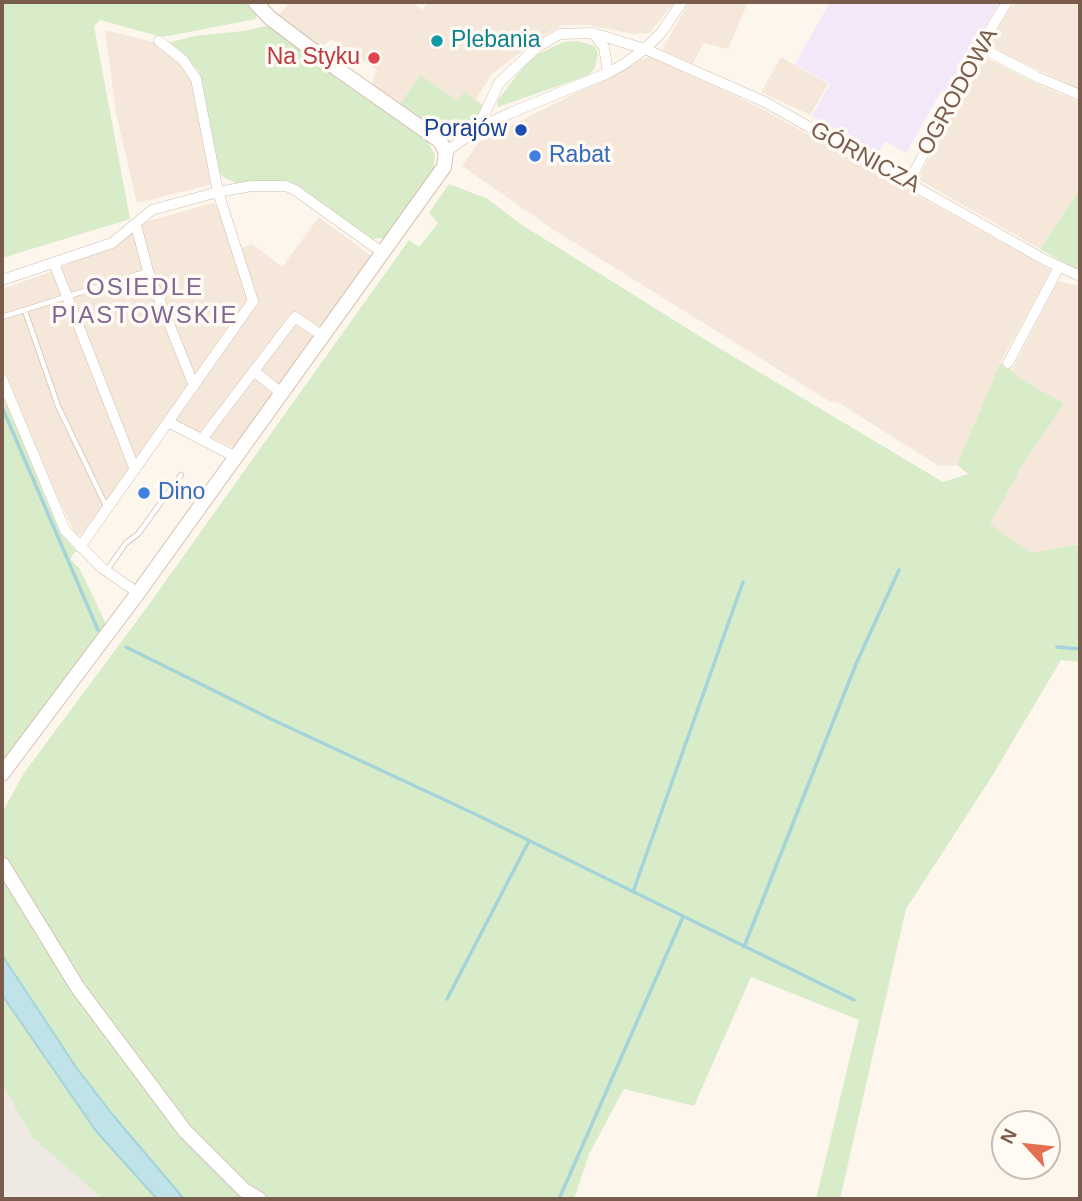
<!DOCTYPE html>
<meta charset="utf-8">
<style>
body{margin:0}
#map{position:relative;width:1082px;height:1201px;overflow:hidden;background:#fdf6ec;font-family:Arial,sans-serif}
canvas{display:block}
.frame{position:absolute;inset:0;border:4px solid #7a5c4d;pointer-events:none}
.north{position:absolute;left:991px;top:1110px;width:70px;height:70px;box-sizing:border-box;background:#fffaf3;border:2px solid #cabbb1;border-radius:50%;rotate:297deg;font-size:19px;font-weight:700;line-height:28px;text-align:center;color:#7a5c4d}
.north::after{content:'';display:block;margin:auto;width:24px;height:32px;background:#e76f51;clip-path:polygon(50% 0,100% 100%,50% 72%,0 100%)}
</style>
<div id="map">
<canvas width="1082" height="1201"></canvas>
<div class="frame"></div>
<div class="north">N</div>
</div>
<script>
const context = document.querySelector('canvas').getContext('2d');
context.lineJoin = 'round';
function fill(path, color) { context.fillStyle = color; context.fill(path, 'evenodd'); }
const poly = rows => new Path2D(rows.map(r => 'M' + r).join(''));
function trace(path, color, width, dash) { context.strokeStyle = color; context.lineWidth = width; context.lineCap = dash ? 'butt' : 'round'; context.setLineDash(dash || []); context.stroke(path); }
function drawText(font, color, halo, rows, align = 'center') {
  context.font = font + ' Arial,sans-serif'; context.lineWidth = 7; context.setLineDash([]); context.textBaseline = 'middle'; context.strokeStyle = halo; context.fillStyle = color; for (const [text, x, y, turn = 0] of rows) {
    context.save(); context.translate(x, y); context.rotate((+turn || 0) * Math.PI / 180); context.textAlign = isNaN(turn) ? turn : align; if (halo) context.strokeText(text, 0, 0); context.fillText(text, 0, 0); context.restore();
  }
}
fill(poly([
 [289,2,411,2,422,10,428,2,675,2,649,33,633,34,588,25,563,25,543,35,492,74,476,99,484,106,465,128,448,133,439,132,371,84,377,70,331,39,321,48,278,17],
 [689,2,748,2,728,49,703,43,693,64,662,50],
 [1015,2,1080,2,1080,89,1001,53,990,41],
 [105,30,157,43,194,76,213,180,209,185,137,203,116,113],
 [649,56,755,105,1051,270,1000,363,957,465,939,466,839,403,829,401,554,230,462,166,479,142],
 [781,57,828,84,810,115,761,92],
 [986,58,1039,85,1080,102,1080,188,1040,249,918,179,980,61],
 [213,203,219,207,233,251,252,244,282,267,319,217,374,258,234,448,166,417,83,534,76,535,32,445,2,367,2,289,59,269,148,221],
 [1058,281,1080,286,1080,544,1031,553,989,524,1023,464,1063,404,1019,378,1012,370]
]), '#f5e8da');
fill(poly([
 [2,1084,34,1138,103,1199,2,1199]
]), '#efe9e4');
fill(poly([
 [830,2,999,2,948,92,942,90,906,153,885,141,877,155,812,116,830,84,795,64]
]), '#f3e8fa');
fill(poly([
 [2,2,246,2,256,12,256,19,168,36,158,36,100,20,94,26,130,219,2,258],
 [265,26,272,28,428,142,435,155,434,166,429,180,391,233,384,238,372,239,301,188,287,181,238,184,223,177,218,170,199,71,168,43,194,36,244,31],
 [578,41,595,46,598,54,595,67,589,75,498,107,497,101,525,65,538,54,563,42],
 [420,75,458,101,465,91,484,108,465,128,457,132,439,132,399,106],
 [449,184,488,199,519,223,704,339,943,482,968,474,957,465,1000,363,1012,370,1019,378,1064,404,1023,464,990,524,1031,553,1080,544,1080,662,1061,660,989,781,906,909,840,1199,816,1199,859,1020,751,977,694,1106,624,1089,589,1154,574,1199,184,1199,112,1114,76,1067,2,955,3,811,24,773,150,603,409,240,419,247,438,223,429,213],
 [1080,188,1080,272,1040,249],
 [2,394,64,537,76,551,70,559,80,569,106,624,2,771],
 [2,995,96,1131,157,1199,103,1199,33,1138,2,1084]
]), '#d8ecc9');
const water = poly([
 [2,955,76,1067,112,1114,184,1199,157,1199,96,1131,2,995,2,955]
]);
fill(water, '#bfe3e8');
trace(water, '#a5d3da', 2);
trace(poly([
 [2,407,98,630],
 [126,647,271,719,475,814,854,1000],
 [1057,647,1080,649],
 [633,892,743,582],
 [744,947,856,664,899,570],
 [447,999,529,841],
 [559,1199,683,917]
]), '#a5d3da', 3.5);
const lane = poly([
 [25,311,58,406,107,508],
 [2,317,148,271],
 [107,570,126,543,138,534,181,475]
]);
const street = poly([
 [593,33,604,47,608,73],
 [980,47,1037,77,1080,95],
 [477,129,499,83,537,47,560,34,593,33,645,49,765,102,1045,260,1080,276],
 [446,152,477,129,510,113,608,73,624,64,645,49,661,33,682,2],
 [909,182,980,47,1007,2],
 [136,225,148,271,194,386],
 [54,263,135,470],
 [2,280,112,243,152,210,218,192,251,186,286,186,295,190,383,253],
 [1008,363,1059,267],
 [254,371,281,393],
 [2,379,65,530,102,568,138,593],
 [168,422,236,457],
 [202,439,295,317,323,336],
 [80,547,253,301,218,192,196,79,183,60,159,41]
]);
const secondary = poly([
 [2,774,138,593,444,167,446,152,440,141,336,68,270,18,255,2],
 [2,864,78,988,185,1131,244,1190,259,1199]
]);
trace(lane, '#d1beb0', 6);
trace(street, '#d1beb0', 11);
trace(secondary, '#d6c0b0', 16);
trace(lane, '#fff', 4.5);
trace(street, '#fff', 10);
trace(secondary, '#fff', 14);
for (const [x, y, r, color] of [
 [437,41,7,"#0f9aa8"],
 [374,58,7,"#e0444e"],
 [521,130,7,"#1a4fb4"],
 [535,156,7,"#3f7fe0"],
 [144,493,7,"#3f7fe0"]
]) { const dot = new Path2D(); dot.arc(x, y, r, 0, 2 * Math.PI); context.fillStyle = color; context.fill(dot); trace(dot, '#fffaf3', 2.5); }
drawText('23px', '#0d838f', '#fffaf3', [
 ["Plebania",451,41]
], 'left');
drawText('23px', '#be3a42', '#fffaf3', [
 ["Na Styku",360,58]
], 'right');
drawText('23px', '#7a5c4d', '#fffaf3', [
 ["OGRODOWA",958,92,-61],
 ["GÓRNICZA",865,158,29]
]);
drawText('23px', '#164399', '#fffaf3', [
 ["Porajów",507,130]
], 'right');
drawText('23px', '#366cbe', '#fffaf3', [
 ["Rabat",549,156],
 ["Dino",158,493]
], 'left');
context.letterSpacing = '2px';
drawText('24px', '#846695', '#fffaf3', [
 ["OSIEDLE",145,288],
 ["PIASTOWSKIE",145,316]
]);
context.letterSpacing = '0px';
</script>
